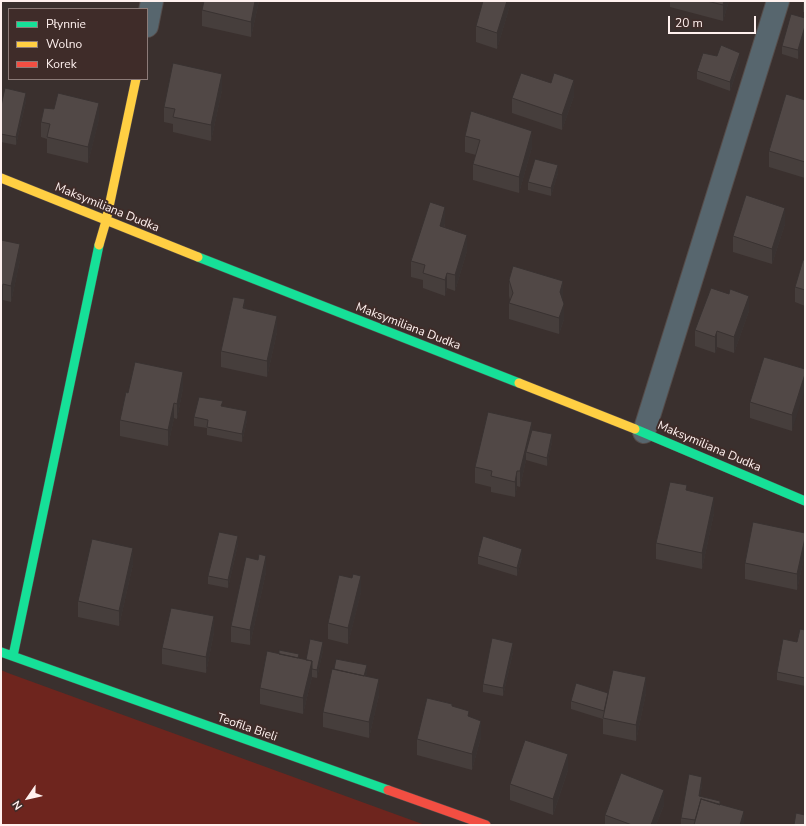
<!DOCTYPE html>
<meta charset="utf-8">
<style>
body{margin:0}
#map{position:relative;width:806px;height:826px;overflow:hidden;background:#3a302e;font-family:"Nunito Sans",sans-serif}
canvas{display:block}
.frame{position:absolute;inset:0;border:2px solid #fff1ef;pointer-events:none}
.legend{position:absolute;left:8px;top:8px;width:140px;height:72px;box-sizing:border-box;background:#3f2c29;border:1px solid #8c7b78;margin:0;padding:5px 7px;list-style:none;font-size:12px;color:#fff1ef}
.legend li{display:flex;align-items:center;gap:8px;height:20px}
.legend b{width:20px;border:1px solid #8c7b78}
.north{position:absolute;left:8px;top:778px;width:40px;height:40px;-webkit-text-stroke:3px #3f2c29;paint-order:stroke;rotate:236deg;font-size:11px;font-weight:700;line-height:16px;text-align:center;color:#fff1ef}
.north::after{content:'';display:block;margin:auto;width:14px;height:18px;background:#fff1ef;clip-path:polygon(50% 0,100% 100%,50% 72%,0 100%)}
.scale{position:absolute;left:668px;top:16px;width:88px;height:18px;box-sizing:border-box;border:2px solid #fff1ef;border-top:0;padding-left:5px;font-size:12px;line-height:14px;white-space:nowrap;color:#fff1ef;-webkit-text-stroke:3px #3f2c29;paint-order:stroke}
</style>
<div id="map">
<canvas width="806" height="826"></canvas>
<div class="frame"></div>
<ul class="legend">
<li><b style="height:5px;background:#16e098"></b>Płynnie</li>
<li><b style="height:5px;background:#ffcf43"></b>Wolno</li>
<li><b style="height:5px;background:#f24e42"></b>Korek</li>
</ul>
<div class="north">N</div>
<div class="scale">20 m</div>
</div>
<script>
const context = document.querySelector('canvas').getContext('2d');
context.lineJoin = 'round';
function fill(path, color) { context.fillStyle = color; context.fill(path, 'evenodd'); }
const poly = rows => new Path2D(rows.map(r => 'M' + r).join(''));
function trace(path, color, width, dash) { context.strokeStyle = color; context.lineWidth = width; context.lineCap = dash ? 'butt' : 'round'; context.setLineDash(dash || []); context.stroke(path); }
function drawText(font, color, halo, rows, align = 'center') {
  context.font = font + ' "Nunito Sans",sans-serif'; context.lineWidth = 4; context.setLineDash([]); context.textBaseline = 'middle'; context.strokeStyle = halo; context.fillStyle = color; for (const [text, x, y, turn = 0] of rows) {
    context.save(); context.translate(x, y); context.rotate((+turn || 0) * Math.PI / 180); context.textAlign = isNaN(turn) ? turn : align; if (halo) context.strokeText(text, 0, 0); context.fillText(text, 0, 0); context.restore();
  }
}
fill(poly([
 [1,670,8,673,425,825,1,825]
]), '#6e251e');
const street = poly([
 [147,26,152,1],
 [644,432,778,1]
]);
const fast = poly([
 [198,257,519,383],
 [635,429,805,501],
 [1,652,388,790],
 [13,656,99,245]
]);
const slow = poly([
 [1,178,198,257],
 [99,245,106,221,136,79],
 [519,383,635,429]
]);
const jam = poly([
 [388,790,486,825]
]);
trace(street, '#554c4a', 24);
trace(fast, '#554c4a', 10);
trace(slow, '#554c4a', 10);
trace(jam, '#554c4a', 10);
trace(street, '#57666e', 22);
trace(fast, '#16e098', 9);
trace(slow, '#ffcf43', 9);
trace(jam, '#f24e42', 9);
fill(poly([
 [259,1,251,37,202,26,202,10],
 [510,1,510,5,497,49,476,42,476,26],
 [670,1,729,1,723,21,670,7],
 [803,1,805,1,805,12,803,12],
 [805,18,798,59,782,54,782,46],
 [717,56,740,61,730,91,697,79,697,71],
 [222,90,211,141,173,132,173,124,164,122,164,107],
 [574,96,562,130,512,113,512,98],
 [805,100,805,178,769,167,769,151],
 [26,101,16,145,1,142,1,106],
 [99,119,88,163,47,153,47,139,41,137,41,122],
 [465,136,532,147,519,193,473,180,473,164,476,155,465,152],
 [558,173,551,196,528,190,528,182],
 [445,223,444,228,467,251,455,291,447,288,445,296,423,288,423,280,411,277,411,261],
 [785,224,772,264,733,252,733,236],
 [1,240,20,260,11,302,3,300],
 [805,260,805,306,795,302,795,287],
 [509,280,563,297,562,299,564,319,559,334,509,319,509,303,510,300,509,296],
 [749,311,734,353,717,347,715,353,695,346,695,330],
 [277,332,267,377,221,367,221,351],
 [805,369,792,431,750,418,750,402],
 [183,388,177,419,174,418,168,446,120,436,120,420,128,393],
 [223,406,247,420,242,442,207,435,207,428,194,426,194,417],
 [532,430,552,442,547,466,526,460,520,487,517,486,515,497,491,492,491,487,475,483,475,467],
 [687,490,714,513,702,569,656,559,656,543],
 [805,533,805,553,797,590,745,579,745,563],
 [238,544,228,588,208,584,208,576],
 [478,556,522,557,517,576,478,564],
 [258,560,266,572,250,645,231,642,231,626],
 [133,564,119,626,78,617,78,601],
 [361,592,348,644,328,639,328,623],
 [805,630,805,686,777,680,777,672],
 [214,632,206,673,162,664,162,648],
 [323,650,317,678,312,677,303,714,260,704,260,688,299,658,306,660],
 [513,652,503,696,483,692,483,684],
 [367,673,366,676,379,695,369,738,323,727,323,712],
 [608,693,646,693,636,741,603,734,603,719,571,709,571,701],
 [452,706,469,717,481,737,472,770,417,755,417,739],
 [568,770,553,815,510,800,510,784],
 [702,785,700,796,720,805,744,825,681,825,681,818],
 [664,805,656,825,605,825,605,815]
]), '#463e3c');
fill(poly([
 [255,1,259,1,251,37,251,22],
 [507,1,510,1,510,5,497,49,497,33],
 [724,1,729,1,723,21,723,5],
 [805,26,805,34,798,59,798,50],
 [740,53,740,61,730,91,730,82],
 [222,74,222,90,211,141,211,125],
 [574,80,574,96,562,130,562,115],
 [26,93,26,101,16,145,16,137],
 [99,103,99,119,88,163,88,147],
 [532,131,532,147,519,193,519,177],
 [558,165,558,173,551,196,551,188],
 [445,207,445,223,440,242,440,226],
 [785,208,785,224,772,264,772,249],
 [467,235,467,251,455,291,455,275],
 [20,244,20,260,11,302,11,286],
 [447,273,447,288,445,296,445,280],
 [563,281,563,297,560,307,560,292],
 [3,284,3,300,1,310,1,295],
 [749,296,749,311,734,353,734,337],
 [245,299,245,315,243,308],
 [564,304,564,319,559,334,559,318],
 [277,316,277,332,267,377,267,361],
 [717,331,717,347,715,353,715,337],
 [183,372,183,388,177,419,177,404],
 [805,374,805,390,792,431,792,415],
 [174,403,174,418,168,446,168,430],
 [247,411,247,420,242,442,242,434],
 [532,422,532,438,526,452,526,460,520,487,520,471],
 [552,434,552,442,547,466,547,458],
 [517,471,517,486,515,497,515,482],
 [714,497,714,513,702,569,702,553],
 [238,536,238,544,228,588,228,580],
 [805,538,805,553,797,590,797,574],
 [133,548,133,564,119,626,119,611],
 [522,549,522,557,517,576,517,568],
 [266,556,266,572,250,645,250,630],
 [361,576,361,592,348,644,348,628],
 [214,616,214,632,206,673,206,657],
 [323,642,323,650,317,678,317,670],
 [513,643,513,652,503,696,503,688],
 [312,661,312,677,303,714,303,698],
 [367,665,367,673,363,691,363,683],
 [646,677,646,693,636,741,636,725],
 [379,679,379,695,369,738,369,722],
 [481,721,481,737,472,770,472,754],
 [568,754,568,770,553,815,553,799],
 [702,777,702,785,699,804,699,796],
 [664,790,664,805,656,825,651,825],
 [744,811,744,825,740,825]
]), '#393231');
const building = poly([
 [204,1,255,1,251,22,202,10,204,1],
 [483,1,507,1,497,33,476,26,483,1],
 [707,1,724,1,723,5,707,1],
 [791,14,805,18,805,26,798,50,782,46,791,14],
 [721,45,740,53,730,82,697,71,703,53,717,56,721,45],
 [173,63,222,74,211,125,173,117,175,109,164,107,173,63],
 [521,73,551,83,554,73,574,80,562,115,512,98,521,73],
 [5,88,26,93,16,137,1,134,1,106,5,88],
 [58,93,99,103,88,147,47,137,50,124,41,122,44,108,54,109,58,93],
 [786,94,805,100,805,162,769,151,786,94],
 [471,111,532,131,519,177,473,164,480,140,465,136,471,111],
 [535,159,558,165,551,188,528,182,535,159],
 [746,195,785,208,772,249,733,236,746,195],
 [430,202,445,207,440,226,467,235,455,275,447,273,445,280,423,273,425,265,411,261,430,202],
 [1,240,20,244,11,286,3,284,1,295,1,240],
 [803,260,805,260,805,290,795,287,803,260],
 [513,266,563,281,560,292,564,304,559,318,509,303,513,293,509,280,513,266],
 [711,288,729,294,730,289,749,296,734,337,717,331,715,337,695,330,711,288],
 [233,297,245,299,243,308,277,316,267,361,221,351,233,297],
 [764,357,805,369,805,374,792,415,750,402,764,357],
 [135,362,183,372,177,404,174,403,168,430,120,420,126,392,128,393,135,362],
 [199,397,223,401,221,406,247,411,242,434,207,427,208,420,194,417,199,397],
 [488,412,532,422,520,471,517,471,515,482,491,476,492,471,475,467,488,412],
 [532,430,552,434,547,458,526,452,532,430],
 [670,482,687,485,686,490,714,497,702,553,656,543,670,482],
 [753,522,805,533,805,538,797,574,745,563,753,522],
 [219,532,238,536,228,580,208,576,219,532],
 [483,536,522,549,517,568,478,556,483,536],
 [92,539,133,548,119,611,78,601,92,539],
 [259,554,266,556,250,630,231,626,246,557,258,560,259,554],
 [353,574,361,576,348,628,328,623,339,575,352,578,353,574],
 [171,608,214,616,206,657,162,648,171,608],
 [800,629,805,630,805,678,777,672,783,639,797,642,800,629],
 [492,638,513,643,503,688,483,684,492,638],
 [310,639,323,642,317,670,312,669,312,661,306,660,310,639],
 [279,650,299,654,298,658,279,654,279,650],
 [267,651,312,661,303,698,260,688,267,651],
 [336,659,367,665,364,676,334,669,336,659],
 [332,669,379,679,369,722,323,712,332,669],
 [613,670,646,677,636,725,603,718,613,670],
 [576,683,608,693,604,711,571,701,576,683],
 [427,698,452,704,452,706,469,711,468,716,481,721,472,754,417,739,427,698],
 [525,740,568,754,553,799,510,784,525,740],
 [621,773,664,790,651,825,632,825,605,815,621,773],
 [689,774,702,777,699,796,720,801,720,805,701,799,695,820,681,818,689,774],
 [701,799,744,811,740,825,694,825,701,799],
 [796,813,805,815,805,825,794,825,796,813]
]);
fill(building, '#514846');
trace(building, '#393231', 1);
drawText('12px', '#fff1ef', '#3f2c29', [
 ["Maksymiliana Dudka",107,208,22],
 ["Maksymiliana Dudka",408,327,21],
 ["Maksymiliana Dudka",709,447,23],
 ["Teofila Bieli",247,728,19]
]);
</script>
